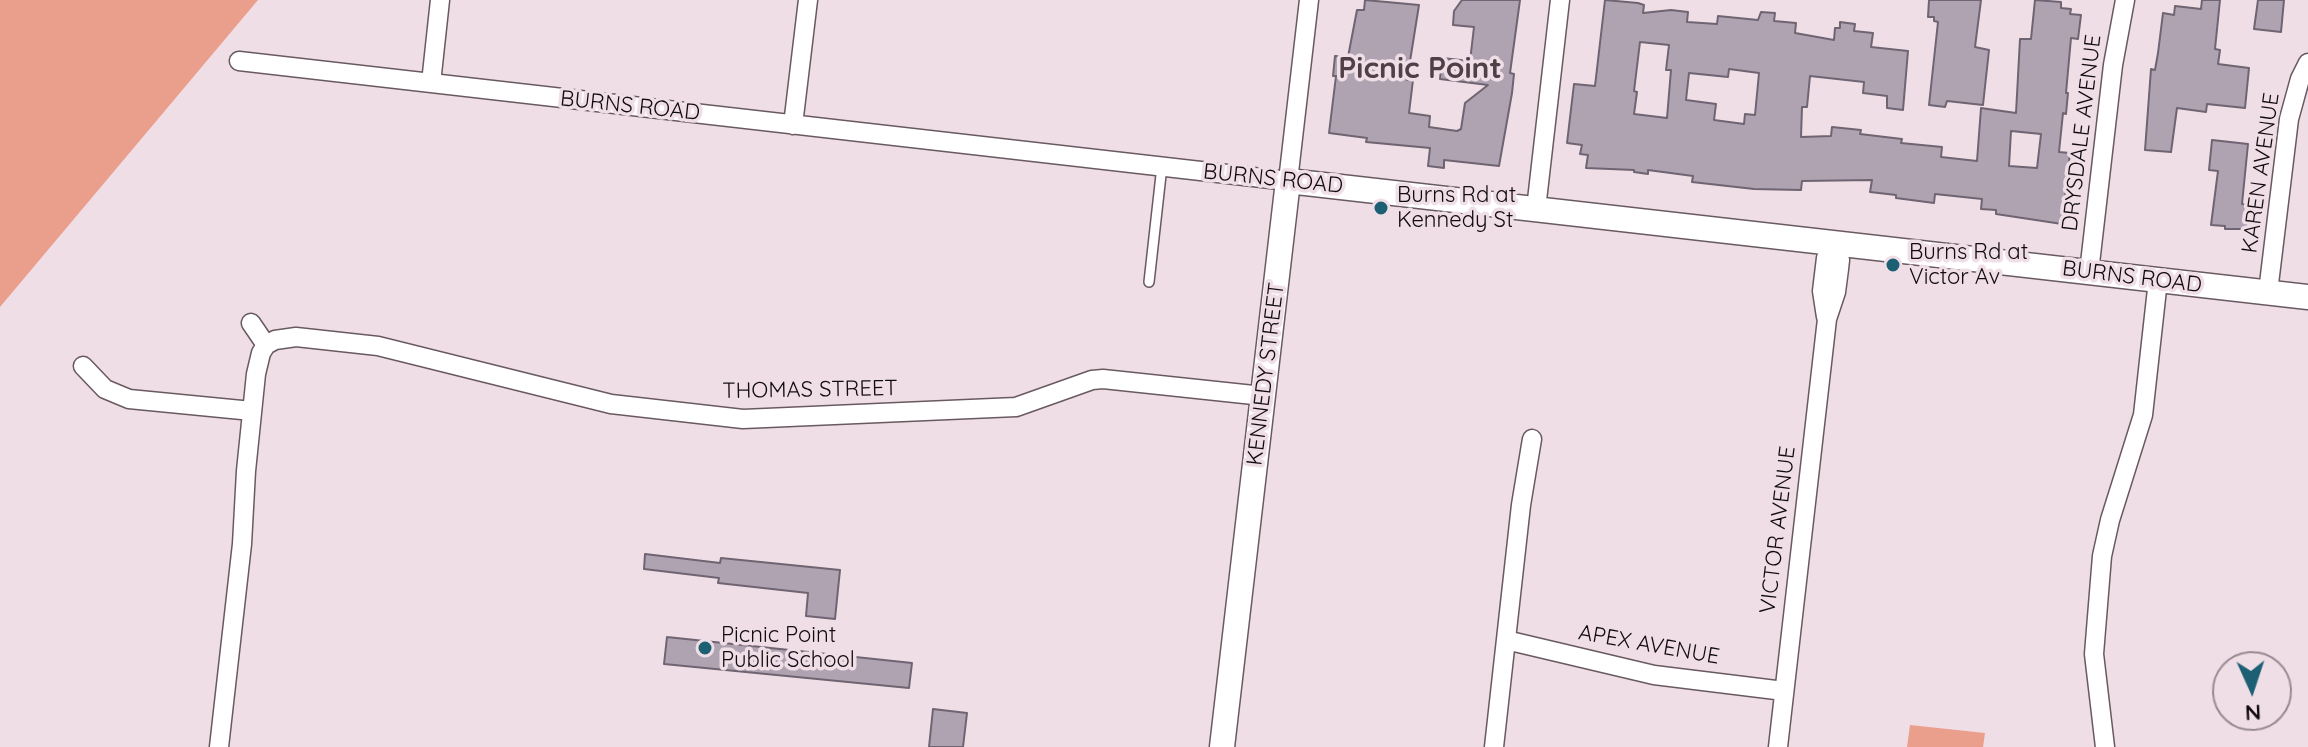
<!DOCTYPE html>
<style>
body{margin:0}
#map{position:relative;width:2308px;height:747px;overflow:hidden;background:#f0dee7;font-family:Quicksand,sans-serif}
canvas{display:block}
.north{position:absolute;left:2212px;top:651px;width:80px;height:80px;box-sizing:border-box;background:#f0dee7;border:2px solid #978a91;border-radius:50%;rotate:177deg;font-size:22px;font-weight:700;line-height:32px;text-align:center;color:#110b0f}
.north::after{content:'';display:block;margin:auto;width:28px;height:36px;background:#1d5f73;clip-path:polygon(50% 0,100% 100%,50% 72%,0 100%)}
</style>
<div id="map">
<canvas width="2308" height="747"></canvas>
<div class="north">N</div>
</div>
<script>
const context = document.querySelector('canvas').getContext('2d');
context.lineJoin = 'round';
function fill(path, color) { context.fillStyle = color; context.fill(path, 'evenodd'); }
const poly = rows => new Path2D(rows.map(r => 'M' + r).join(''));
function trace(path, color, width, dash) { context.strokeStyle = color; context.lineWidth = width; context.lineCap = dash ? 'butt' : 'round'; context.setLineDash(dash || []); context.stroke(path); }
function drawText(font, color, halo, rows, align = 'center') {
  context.font = font + ' Quicksand,sans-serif'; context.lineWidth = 7; context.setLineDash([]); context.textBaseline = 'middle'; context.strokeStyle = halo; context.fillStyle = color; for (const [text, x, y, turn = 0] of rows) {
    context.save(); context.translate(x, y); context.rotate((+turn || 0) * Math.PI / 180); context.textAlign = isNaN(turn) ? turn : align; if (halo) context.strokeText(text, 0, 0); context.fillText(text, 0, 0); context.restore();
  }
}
fill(poly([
 [0,0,258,0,0,307],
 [1910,725,1985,733,1983,747,1907,747]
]), '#ea9f8d');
const building = poly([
 [1365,0,1419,5,1407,80,1413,80,1409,113,1430,116,1429,127,1457,131,1461,129,1465,103,1488,85,1440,79,1442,58,1470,61,1474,27,1453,25,1454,11,1462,0,1520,0,1510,73,1514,74,1512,93,1499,166,1444,160,1444,168,1428,166,1430,148,1366,142,1367,138,1329,133,1336,76,1333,76,1335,56,1348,57,1357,10,1364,10,1365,0],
 [1605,0,1638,3,1644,5,1643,13,1671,10,1688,12,1687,22,1717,24,1718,16,1758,20,1761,12,1775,13,1774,21,1796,23,1795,33,1834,40,1835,28,1840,28,1840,22,1855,24,1854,31,1873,33,1871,47,1908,51,1903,110,1887,108,1887,96,1863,93,1864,82,1810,76,1807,107,1802,107,1801,137,1831,136,1832,127,1861,130,1860,134,1902,139,1901,143,1942,147,1941,157,1977,161,1981,108,2016,113,2020,39,2031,39,2035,0,2061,2,2061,8,2071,9,2070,14,2081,15,2078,39,2071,38,2066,93,2068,93,2066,114,2063,113,2059,152,2070,153,2062,224,1996,214,1996,210,1981,209,1982,199,1935,194,1934,203,1896,198,1896,195,1870,192,1872,180,1802,181,1801,190,1754,189,1692,182,1693,176,1648,170,1648,174,1634,172,1634,170,1586,168,1588,155,1580,154,1582,145,1567,143,1574,84,1595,86,1605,0],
 [1640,42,1669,45,1666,70,1671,70,1667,118,1634,114,1637,92,1634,91,1640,42],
 [1729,69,1759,73,1755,115,1745,114,1744,124,1714,120,1716,104,1686,100,1689,73,1728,77,1729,69],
 [2011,131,2041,134,2037,168,2009,166,2011,131],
 [1929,0,1981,0,1975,47,1989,50,1983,105,1947,101,1945,107,1929,105,1938,22,1934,21,1934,17,1928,17,1929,0],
 [2202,0,2220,0,2215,49,2220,50,2218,64,2249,68,2245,108,2207,104,2206,112,2177,108,2171,152,2145,150,2151,69,2155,70,2158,53,2163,13,2174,15,2175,6,2201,9,2202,0],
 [2258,0,2284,0,2281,32,2254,29,2258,0],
 [2212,140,2248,144,2242,204,2248,205,2246,229,2225,229,2225,226,2211,225,2218,171,2209,170,2212,140],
 [645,554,720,563,721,558,840,570,835,619,806,616,808,593,718,583,719,578,644,569,645,554],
 [667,637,912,663,909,688,664,664,667,637],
 [933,709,967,713,963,747,929,747,933,709]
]);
fill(building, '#afa3b2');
trace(building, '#6f6471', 2);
const lane = poly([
 [1149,282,1162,166]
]);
const street = poly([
 [239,61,1288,181,1309,0],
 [431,83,440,0],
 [793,125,808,0],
 [1536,209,1560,0],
 [2089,272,2113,65,2125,0],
 [2268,292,2289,119,2300,79,2308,63],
 [1826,317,1822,291,1826,258,1836,243],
 [251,323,266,345],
 [83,366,105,389,129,399,252,411],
 [1506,640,1654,675,1784,691],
 [219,747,242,544,246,471,256,374,261,353,266,345,275,340,296,337,378,346,611,404,743,419,1016,407,1092,380,1103,379,1263,396],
 [1494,747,1521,505,1532,439],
 [1778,747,1827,319,1836,292,1839,269,1840,260,1836,243],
 [2105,747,2094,654,2102,556,2110,520,2143,415,2158,280]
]);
const secondary = poly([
 [1222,747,1288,181,2308,297]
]);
trace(lane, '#695961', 12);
trace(street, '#695961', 21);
trace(secondary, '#695961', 27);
trace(lane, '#fff', 9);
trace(street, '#fff', 18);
trace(secondary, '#fff', 24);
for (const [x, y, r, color] of [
 [1381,208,8,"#1d5f73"],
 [1893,265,8,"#1d5f73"],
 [705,648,8,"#1d5f73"]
]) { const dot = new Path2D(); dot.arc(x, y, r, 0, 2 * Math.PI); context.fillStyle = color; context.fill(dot); trace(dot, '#f0dee7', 3); }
drawText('22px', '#110b0f', '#f0dee7', [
 ["BURNS ROAD",630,106,6],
 ["DRYSDALE AVENUE",2082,133,-83],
 ["KAREN AVENUE",2261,173,-82],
 ["BURNS ROAD",1273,179,6],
 ["BURNS ROAD",2132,277,7],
 ["KENNEDY STREET",1266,374,-83],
 ["THOMAS STREET",810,390,-1],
 ["VICTOR AVENUE",1778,530,-83],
 ["APEX AVENUE",1649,645,10]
]);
drawText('22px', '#110b0f', '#f0dee7', [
 ["Burns Rd at",1397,195],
 ["Kennedy St",1397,220],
 ["Burns Rd at",1909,252],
 ["Victor Av",1909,277],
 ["Picnic Point",721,635],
 ["Public School",721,660]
], 'left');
drawText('bold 30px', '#4f4048', '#f0dee7', [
 ["Picnic Point",1420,69]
]);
</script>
